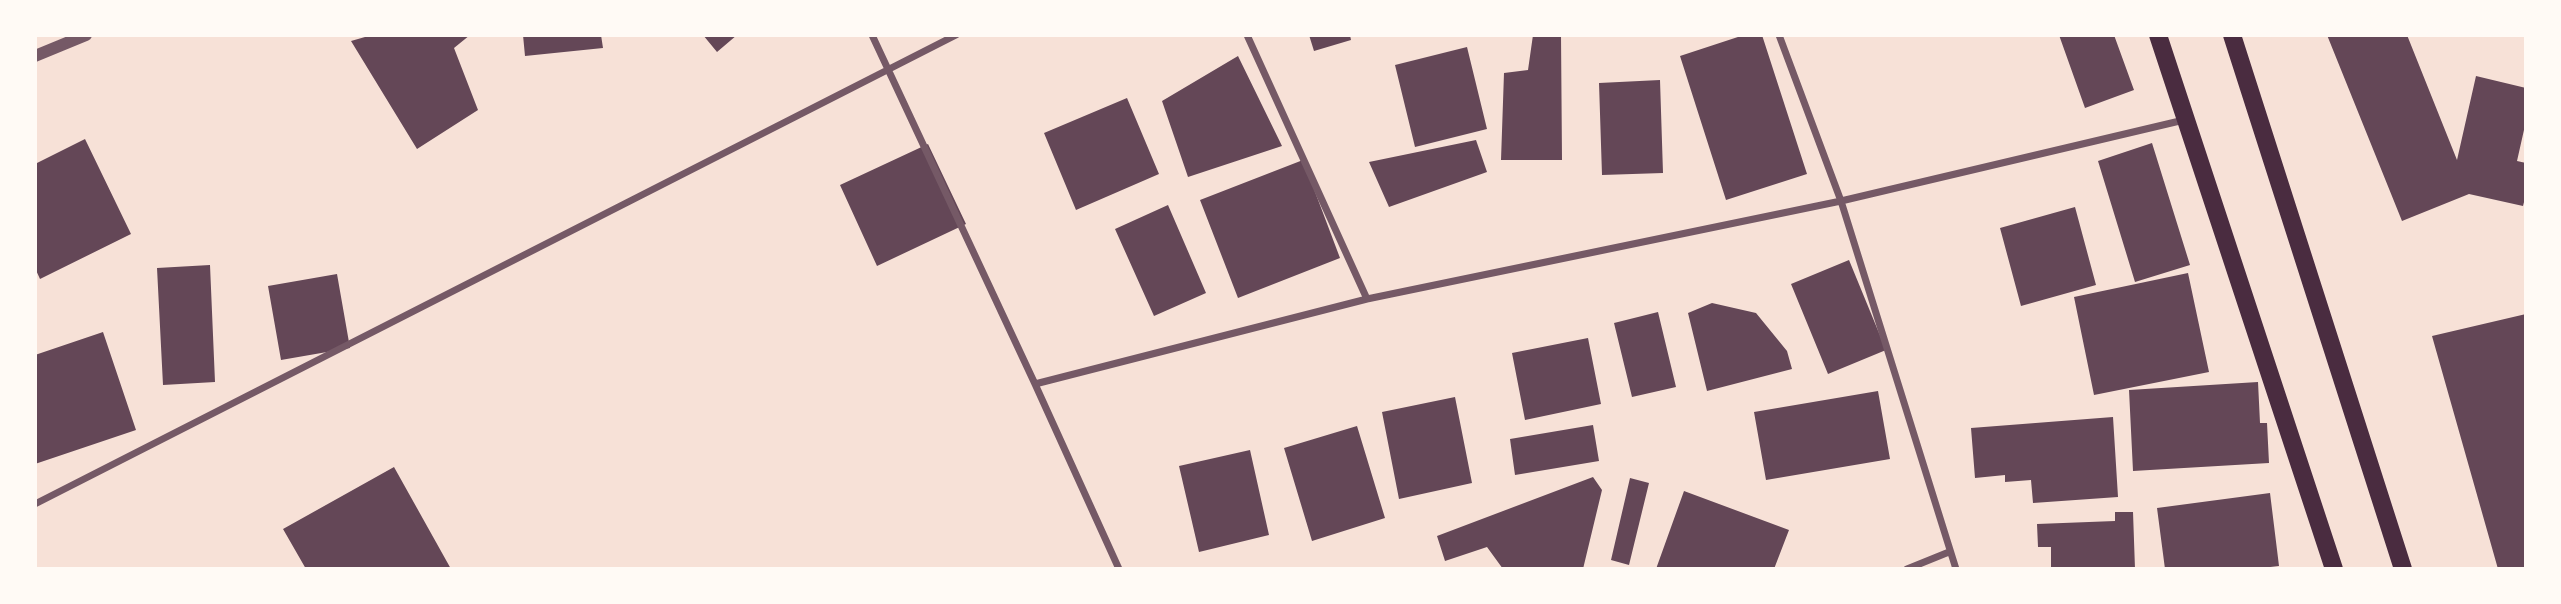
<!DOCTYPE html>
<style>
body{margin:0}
#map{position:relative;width:2561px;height:604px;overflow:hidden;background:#f7e1d7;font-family:Rubik,sans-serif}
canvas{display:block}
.frame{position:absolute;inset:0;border:37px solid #fffaf5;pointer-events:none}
</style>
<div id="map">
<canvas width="2561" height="604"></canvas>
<div class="frame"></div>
</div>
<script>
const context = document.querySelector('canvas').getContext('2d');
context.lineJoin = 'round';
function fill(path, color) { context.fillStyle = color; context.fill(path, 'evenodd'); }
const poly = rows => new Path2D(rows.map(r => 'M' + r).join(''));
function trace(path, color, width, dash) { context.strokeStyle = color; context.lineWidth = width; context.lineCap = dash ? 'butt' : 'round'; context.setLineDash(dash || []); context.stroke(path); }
fill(poly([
 [372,35,470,35,454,48,478,110,417,149,351,41],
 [523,35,601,35,603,48,525,56],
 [703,35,737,35,717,52],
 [1309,35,1350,35,1351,40,1314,51],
 [1533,35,1561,35,1562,160,1501,160,1504,73,1528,70],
 [1744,35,1762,35,1807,174,1726,200,1680,56],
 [2059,35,2114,35,2134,90,2085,108],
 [2327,35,2407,35,2457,160,2476,76,2526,88,2526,121,2517,161,2526,163,2526,194,2523,206,2469,194,2402,221],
 [1467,47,1487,129,1415,147,1395,65],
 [1238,56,1282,146,1188,177,1162,101],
 [1660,80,1663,173,1602,175,1599,83],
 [1127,98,1159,174,1076,210,1044,133],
 [85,139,131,234,40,279,35,268,35,164],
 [1476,140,1487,172,1389,207,1369,162],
 [2152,143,2190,265,2135,282,2098,161],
 [928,144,966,224,877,266,840,185],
 [1303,160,1340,258,1238,298,1200,200],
 [1168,205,1206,293,1154,316,1115,229],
 [2075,207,2096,285,2021,306,2000,228],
 [1849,260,1886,350,1828,374,1791,284],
 [210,265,215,382,163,385,157,268],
 [2188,273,2209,372,2094,395,2074,297],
 [337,274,350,348,281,360,268,286],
 [1712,303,1756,313,1787,351,1792,369,1707,391,1688,313],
 [1658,312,1676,387,1632,397,1614,323],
 [2526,314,2526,569,2498,569,2432,336],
 [103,332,136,430,35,464,35,355],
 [1588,338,1601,404,1525,420,1512,353],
 [2258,382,2260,423,2267,423,2269,463,2133,471,2129,390],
 [1878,391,1890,459,1766,480,1754,412],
 [1455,397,1472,483,1399,499,1382,412],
 [2113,417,2118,497,2033,503,2031,480,2005,482,2005,475,1975,478,1971,428],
 [1593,425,1599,461,1515,475,1510,439],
 [1357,426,1385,518,1312,541,1284,448],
 [1250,450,1269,535,1199,552,1179,466],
 [394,467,451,569,306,569,283,529],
 [1593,477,1602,490,1583,569,1503,569,1487,547,1445,561,1437,536],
 [1630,478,1649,483,1629,565,1611,560],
 [1684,491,1789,530,1774,569,1656,569],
 [2270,493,2279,566,2253,569,2165,569,2157,508],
 [2115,512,2133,512,2135,569,2051,569,2051,547,2038,547,2037,524,2115,521]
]), '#644757');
trace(poly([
 [872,35,1035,384,1119,569],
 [1247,35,1367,299],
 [1779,35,1841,201,1956,569],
 [1035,384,1367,299,1841,201,2184,120],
 [35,504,956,35],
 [1907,569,1949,552]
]), '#755966', 7);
trace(poly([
 [35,56,86,35]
]), '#755966', 12);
trace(poly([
 [2158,35,2334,569],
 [2232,35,2403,569]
]), '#4a2c40', 18);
</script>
